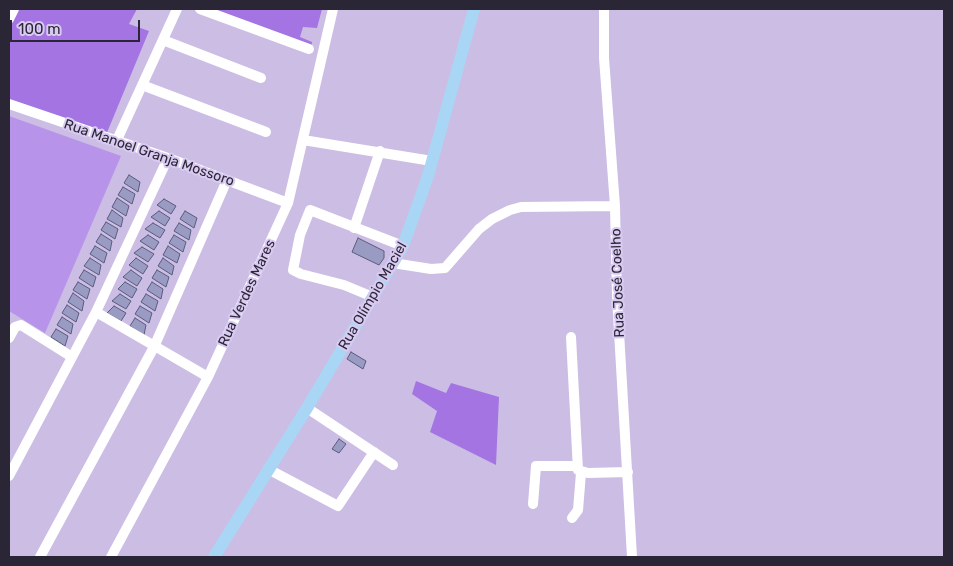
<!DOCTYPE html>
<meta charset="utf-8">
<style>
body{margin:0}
#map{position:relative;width:953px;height:566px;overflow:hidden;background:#ccbde4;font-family:Rubik,sans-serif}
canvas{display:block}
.frame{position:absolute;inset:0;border:10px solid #2b2635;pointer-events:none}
.scale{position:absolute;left:10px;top:20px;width:130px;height:22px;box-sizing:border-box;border:2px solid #2b2635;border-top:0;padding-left:6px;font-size:15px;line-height:18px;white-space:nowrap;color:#2b2635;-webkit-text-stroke:4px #d9caf2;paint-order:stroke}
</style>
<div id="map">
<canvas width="953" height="566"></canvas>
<div class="frame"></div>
<div class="scale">100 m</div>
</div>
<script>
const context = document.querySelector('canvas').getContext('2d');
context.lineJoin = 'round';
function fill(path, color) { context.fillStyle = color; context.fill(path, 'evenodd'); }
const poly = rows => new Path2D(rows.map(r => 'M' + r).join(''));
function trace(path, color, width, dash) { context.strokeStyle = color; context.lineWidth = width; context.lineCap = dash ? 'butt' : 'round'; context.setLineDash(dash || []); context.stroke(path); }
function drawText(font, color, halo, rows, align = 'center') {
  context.font = font + ' Rubik,sans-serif'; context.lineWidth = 4; context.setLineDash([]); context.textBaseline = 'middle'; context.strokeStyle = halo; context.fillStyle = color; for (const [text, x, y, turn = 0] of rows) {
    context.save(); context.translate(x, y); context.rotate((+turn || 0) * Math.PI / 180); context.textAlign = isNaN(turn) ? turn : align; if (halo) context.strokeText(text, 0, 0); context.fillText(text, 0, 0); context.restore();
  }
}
fill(poly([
 [9,116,121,156,45,333,9,311]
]), '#b794ea');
fill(poly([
 [18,9,137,9,129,24,149,31,106,135,9,100,9,28],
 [201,9,322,9,317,28,303,27,300,37,312,42,311,53],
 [416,381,446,393,451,383,499,397,496,465,430,432,437,411,412,394]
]), '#a474e3');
const building = poly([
 [129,175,140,182,138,192,124,183,129,175],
 [123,187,135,194,132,204,118,195,123,187],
 [117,198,129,206,126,216,112,207,117,198],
 [164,199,176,206,171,214,157,205,164,199],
 [112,210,123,218,121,227,107,219,112,210],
 [159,211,170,218,165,226,151,217,159,211],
 [185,211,197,218,194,228,180,219,185,211],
 [106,222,118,229,115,239,101,230,106,222],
 [153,223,165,230,160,238,145,229,153,223],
 [179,223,191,230,189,240,174,231,179,223],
 [101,234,112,241,110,251,96,242,101,234],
 [148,235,159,242,154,250,140,241,148,235],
 [174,235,186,242,183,252,169,243,174,235],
 [358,238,384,251,384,258,379,265,352,252,358,238],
 [95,246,107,253,104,263,90,254,95,246],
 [168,246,180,254,177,263,163,255,168,246],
 [142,247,154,254,148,262,134,253,142,247],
 [90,258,101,265,99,275,84,266,90,258],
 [136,258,148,266,143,274,129,265,136,258],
 [163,258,174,266,172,275,158,266,163,258],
 [84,270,96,277,93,287,79,278,84,270],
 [131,270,142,278,137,286,123,277,131,270],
 [157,270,169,277,166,287,152,278,157,270],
 [78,282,90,289,87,299,73,290,78,282],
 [125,282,137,289,132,298,118,289,125,282],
 [152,282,163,289,161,299,147,290,152,282],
 [73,293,84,301,82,311,68,302,73,293],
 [120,294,131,301,126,309,112,301,120,294],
 [146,294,158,301,155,311,141,302,146,294],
 [67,305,79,313,76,322,62,313,67,305],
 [114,306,126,313,121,321,107,313,114,306],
 [140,306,152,313,149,323,135,314,140,306],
 [62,317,73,324,71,334,57,325,62,317],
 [135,318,146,325,144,335,130,326,135,318],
 [56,329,68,336,65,346,51,337,56,329],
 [351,352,366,361,363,369,347,359,351,352],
 [339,439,346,444,339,453,332,449,339,439]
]);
fill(building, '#999bc2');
trace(building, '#595b7e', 1);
trace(poly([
 [200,9,309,49],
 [604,9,604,58,615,206,617,297,632,557],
 [9,19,14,9],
 [163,40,261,78],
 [142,85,266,132],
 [9,104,168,158,288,203],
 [303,140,432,161],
 [116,142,177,9],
 [354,228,380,151],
 [393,263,431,269,445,268,479,229,492,219,510,210,521,207,615,206],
 [373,297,344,285,301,274,293,270,300,235,310,210,403,246],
 [96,312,208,377],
 [571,337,578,470,588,473,628,472],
 [9,338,15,327,21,325,72,357],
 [307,408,393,465],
 [268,469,338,506,374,452],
 [9,476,96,312,168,158],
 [533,504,536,466,577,466],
 [572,518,578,510,581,473],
 [40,557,154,347,227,180],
 [111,557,208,377,288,203,333,9]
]), '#fff', 10);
trace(poly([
 [214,557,307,408,403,246,428,176,474,9]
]), '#aad6f5', 12);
drawText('14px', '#2b2635', '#d9caf2', [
 ["Rua Manoel Granja Mossoro",149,153,19],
 ["Rua José Coelho",618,283,-92],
 ["Rua Verdes Mares",247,293,-65],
 ["Rua Olímpio Maciel",373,296,-60]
]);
</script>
